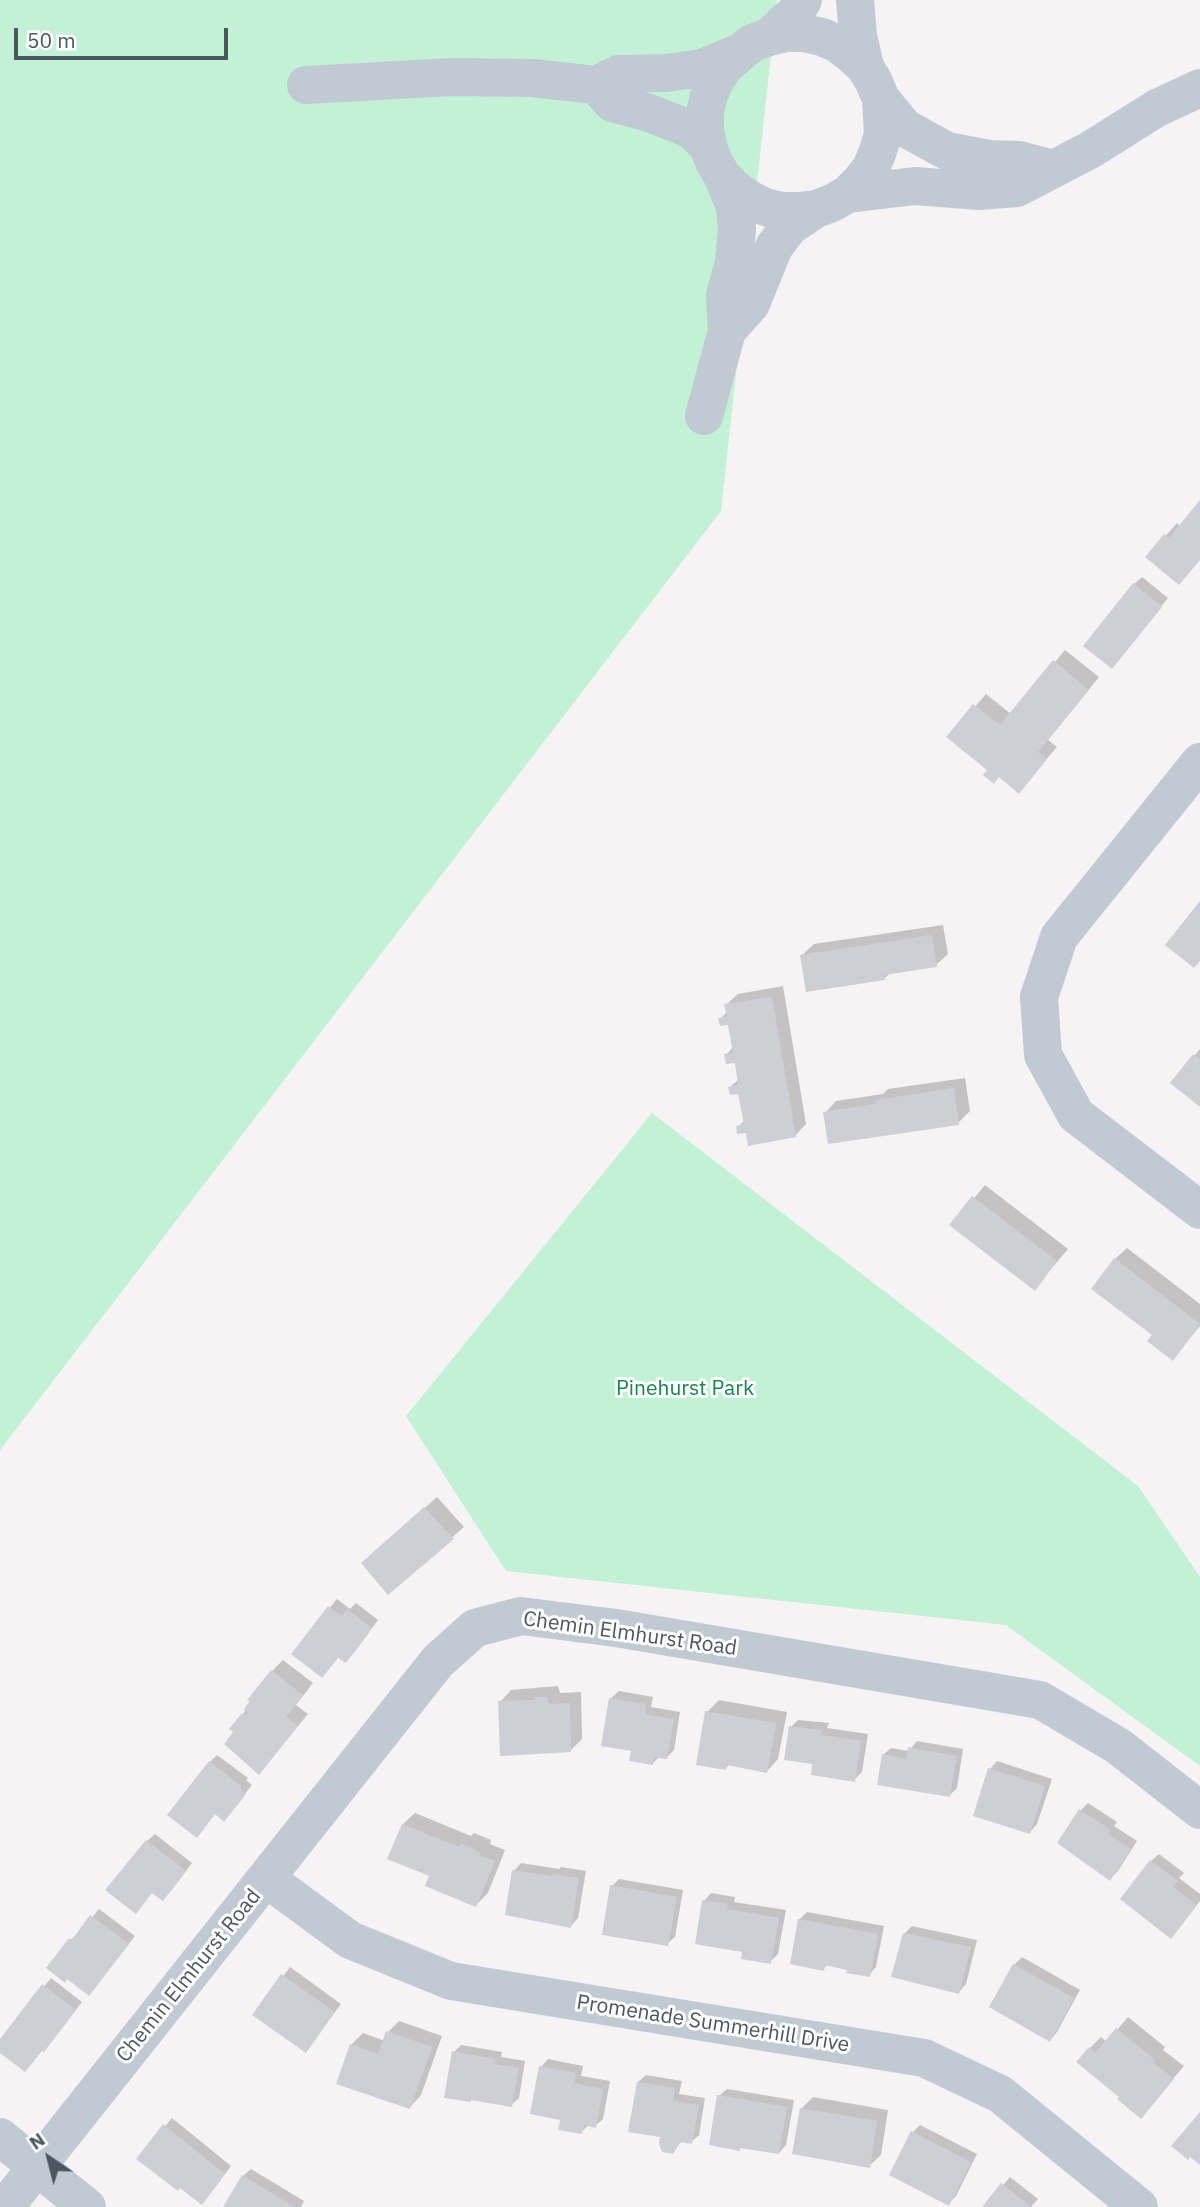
<!DOCTYPE html>
<style>
body{margin:0}
#map{position:relative;width:1200px;height:2207px;overflow:hidden;background:#f5f3f3;font-family:"IBM Plex Sans",sans-serif}
canvas{display:block}
.north{position:absolute;left:14px;top:2123px;width:70px;height:70px;-webkit-text-stroke:5px #fff;paint-order:stroke;rotate:325deg;font-size:19px;font-weight:700;line-height:28px;text-align:center;color:#4a5661}
.north::after{content:'';display:block;margin:auto;width:24px;height:32px;background:#4a5661;clip-path:polygon(50% 0,100% 100%,50% 72%,0 100%)}
.scale{position:absolute;left:14px;top:28px;width:214px;height:32px;box-sizing:border-box;border:4px solid #4a5661;border-top:0;padding-left:9px;font-size:21px;line-height:24px;white-space:nowrap;color:#4a5661;-webkit-text-stroke:5px #fff;paint-order:stroke}
</style>
<div id="map">
<canvas width="1200" height="2207"></canvas>
<div class="north">N</div>
<div class="scale">50 m</div>
</div>
<script>
const context = document.querySelector('canvas').getContext('2d');
context.lineJoin = 'round';
function fill(path, color) { context.fillStyle = color; context.fill(path, 'evenodd'); }
const poly = rows => new Path2D(rows.map(r => 'M' + r).join(''));
function trace(path, color, width, dash) { context.strokeStyle = color; context.lineWidth = width; context.lineCap = dash ? 'butt' : 'round'; context.setLineDash(dash || []); context.stroke(path); }
function drawText(font, color, halo, rows, align = 'center') {
  context.font = font + ' "IBM Plex Sans",sans-serif'; context.lineWidth = 6; context.setLineDash([]); context.textBaseline = 'middle'; context.strokeStyle = halo; context.fillStyle = color; for (const [text, x, y, turn = 0] of rows) {
    context.save(); context.translate(x, y); context.rotate((+turn || 0) * Math.PI / 180); context.textAlign = isNaN(turn) ? turn : align; if (halo) context.strokeText(text, 0, 0); context.fillText(text, 0, 0); context.restore();
  }
}
fill(poly([
 [0,0,777,0,721,511,0,1450],
 [652,1113,1138,1486,1200,1577,1200,1766,1006,1625,506,1571,406,1416]
]), '#c3f1d5');
fill(poly([
 [1200,502,1200,560,1179,583,1147,557,1177,523,1181,527],
 [1142,577,1168,598,1119,659,1134,584],
 [1065,650,1099,677,1048,740,1057,747,1019,791,949,737,986,694,1011,714],
 [943,925,948,954,936,965,891,972,884,979,802,955,814,944],
 [783,986,806,1124,795,1136,747,1131,738,1127,745,1120,740,1092,730,1087,739,1079,736,1061,726,1055,733,1047,729,1023,720,1019,727,1012,726,1005,738,994],
 [1200,1049,1200,1105,1172,1083],
 [965,1078,970,1111,958,1123,825,1113,836,1101,883,1094,888,1089],
 [985,1185,1068,1249,1035,1288,952,1225],
 [1127,1248,1200,1304,1200,1326,1173,1358,1154,1335,1115,1259],
 [437,1497,464,1527,388,1593,375,1552],
 [337,1599,350,1609,356,1603,378,1620,353,1654,339,1656,322,1676,293,1654],
 [283,1660,313,1683,296,1705,308,1714,259,1773,235,1732,243,1714,272,1671],
 [558,1686,560,1693,581,1692,582,1739,570,1751,500,1702,511,1690],
 [619,1691,653,1697,651,1707,680,1712,674,1750,667,1757,660,1756,653,1763,633,1750,611,1698],
 [719,1700,787,1712,778,1759,767,1771,730,1764,725,1769,707,1712],
 [798,1720,829,1723,827,1728,868,1734,862,1772,854,1780,814,1762,791,1727],
 [917,1741,963,1749,957,1788,949,1796,883,1755,891,1748,909,1751],
 [217,1755,248,1778,246,1780,252,1785,224,1820,210,1762],
 [997,1761,1052,1779,1037,1824,1030,1832,990,1769],
 [1088,1803,1117,1822,1114,1826,1137,1841,1118,1871,1110,1879,1059,1843,1081,1810],
 [415,1813,471,1836,474,1833,491,1840,490,1844,505,1850,488,1893,476,1905,431,1875,403,1824],
 [155,1834,192,1863,170,1892,147,1841],
 [1159,1854,1184,1873,1179,1878,1200,1894,1200,1901,1178,1929,1151,1861],
 [521,1863,559,1869,561,1867,586,1871,578,1918,571,1926,514,1871],
 [619,1879,683,1890,675,1937,667,1944,612,1886],
 [711,1893,735,1897,734,1902,786,1910,778,1954,770,1962,744,1951,704,1901],
 [99,1909,135,1936,96,1986,70,1940,79,1933],
 [807,1912,884,1926,876,1967,869,1975,828,1964,823,1969,799,1920],
 [912,1926,977,1940,966,1984,959,1992,905,1933],
 [1022,1957,1080,1990,1057,2032,1050,2040,1014,1965],
 [290,1967,341,2004,306,2051,254,2014],
 [51,1978,82,2002,51,2042,0,2051,0,2041],
 [1128,2017,1165,2047,1163,2050,1184,2066,1141,2116,1121,2096,1090,2048,1101,2037,1107,2042],
 [399,2021,442,2036,421,2095,410,2107,351,2045,363,2033,385,2041,388,2032],
 [461,2045,502,2052,501,2057,525,2061,519,2098,511,2105,472,2098,454,2052],
 [548,2059,583,2066,581,2076,610,2081,603,2119,595,2126,589,2125,581,2132,563,2118,541,2067],
 [646,2075,682,2081,679,2094,705,2098,699,2135,691,2142,682,2141,673,2152,662,2136,638,2082],
 [727,2089,794,2100,786,2145,779,2153,742,2146,739,2149,719,2096],
 [813,2097,888,2110,881,2155,869,2166,801,2109],
 [172,2118,231,2166,209,2195,138,2159],
 [920,2125,977,2154,956,2196,948,2204,913,2132],
 [251,2169,304,2201,301,2207,225,2207,243,2176],
 [1010,2177,1038,2199,1031,2207,984,2207]
]), '#0003');
fill(poly([
 [1200,500,1200,560,1179,585,1145,557,1164,534,1169,538],
 [1133,583,1162,607,1112,669,1083,646],
 [1053,660,1089,690,1038,752,1047,759,1019,794,999,777,994,784,983,775,987,770,946,737,973,704,1000,725],
 [1200,901,1200,961,1194,968,1165,945],
 [932,935,937,967,884,975,885,980,806,992,800,955],
 [772,997,796,1137,748,1146,746,1133,737,1134,736,1126,744,1124,738,1094,730,1095,728,1087,738,1085,735,1063,726,1064,724,1054,733,1053,728,1025,720,1026,718,1018,727,1017,724,1004],
 [1193,1054,1200,1059,1200,1107,1170,1083],
 [954,1088,959,1125,828,1144,823,1112,876,1104,875,1100],
 [972,1196,1057,1261,1035,1291,949,1225],
 [1114,1258,1200,1324,1173,1361,1147,1341,1152,1335,1091,1289],
 [424,1507,454,1539,388,1595,361,1563],
 [328,1606,342,1616,347,1609,372,1628,346,1663,338,1658,322,1678,291,1654],
 [271,1670,303,1695,286,1717,298,1726,259,1775,224,1744,233,1732,229,1729,242,1713,246,1716,248,1713,244,1709,250,1701,247,1700],
 [534,1697,547,1697,549,1704,570,1703,571,1752,500,1756,498,1701,534,1700],
 [609,1698,646,1704,645,1714,674,1719,667,1759,654,1757,653,1765,629,1761,631,1751,601,1746],
 [705,1711,776,1723,767,1773,727,1765,726,1770,696,1765],
 [789,1726,822,1730,821,1735,861,1741,855,1782,811,1775,812,1764,784,1760],
 [908,1747,957,1756,950,1797,877,1785,882,1754,906,1759],
 [209,1761,241,1786,240,1788,246,1794,224,1822,215,1814,197,1838,167,1815],
 [988,1768,1045,1786,1030,1834,973,1816],
 [1079,1809,1111,1830,1108,1834,1131,1849,1110,1881,1057,1843],
 [402,1824,459,1847,461,1843,480,1852,479,1855,495,1861,476,1907,425,1886,429,1876,387,1859],
 [146,1840,186,1871,163,1901,152,1893,136,1914,105,1890],
 [1150,1860,1178,1881,1173,1887,1197,1905,1171,1939,1120,1899],
 [512,1870,552,1876,552,1874,579,1878,571,1928,505,1915],
 [610,1885,677,1897,668,1946,602,1935],
 [702,1900,728,1904,727,1909,779,1918,771,1964,741,1959,742,1952,695,1944],
 [90,1915,129,1944,89,1996,67,1979,65,1983,46,1968,69,1938,72,1940],
 [798,1919,878,1934,870,1977,846,1973,847,1970,825,1965,824,1971,790,1964],
 [903,1933,971,1947,959,1994,891,1977],
 [1013,1964,1074,1998,1050,2042,989,2007],
 [281,1974,335,2012,306,2053,252,2015],
 [42,1984,76,2010,44,2052,42,2051,25,2072,0,2053,0,2039],
 [1116,2028,1155,2060,1153,2062,1174,2079,1141,2119,1117,2099,1119,2097,1076,2062,1089,2047,1095,2053],
 [386,2031,432,2047,410,2109,336,2084,350,2044,378,2054],
 [452,2051,496,2059,495,2064,519,2068,512,2107,471,2100,471,2102,444,2098],
 [539,2066,576,2073,574,2083,603,2089,596,2128,584,2125,582,2134,558,2130,560,2120,530,2114],
 [637,2082,675,2088,673,2101,699,2105,692,2144,680,2142,673,2154,662,2152,659,2143,660,2137,628,2132],
 [717,2095,787,2107,779,2154,740,2148,740,2151,709,2145],
 [800,2108,877,2121,870,2168,792,2154],
 [1200,2112,1200,2165,1190,2157,1188,2160,1171,2146],
 [163,2124,225,2174,202,2205,180,2188,178,2191,136,2159],
 [911,2131,971,2162,949,2206,889,2175],
 [242,2175,295,2207,223,2207],
 [1001,2183,1031,2207,982,2207]
]), '#cdcfd5');
trace(poly([
 [855,0,858,35,865,67],
 [769,37,796,12,803,0],
 [306,85,452,77,532,78,596,85,618,74,666,73,702,68,738,53],
 [596,85,612,103,649,113,690,129,708,146],
 [881,99,883,134,878,151,871,168,860,182,848,194,832,203,816,209,799,211,781,211,765,207,749,199,735,189,723,177,714,162,708,146,705,129,705,112,709,95,716,79,726,65,752,43,769,37,786,33,804,33,822,37,838,44,852,55,865,67,874,82,881,99,905,128,947,151,989,159,1020,160,1053,169],
 [848,194,915,186,979,191,1017,188,1090,150,1157,108,1200,88],
 [727,331,751,304,774,247,789,227,816,209],
 [704,416,727,331,725,295,734,262,737,228,735,207,723,177],
 [1200,762,1059,937,1039,997,1043,1055,1076,1115,1200,1210],
 [267,1879,350,1940,451,1981,924,2058,1000,2094,1139,2207],
 [0,2137,87,2207],
 [5,2207,438,1661,475,1628,521,1616,616,1628,1040,1700,1118,1746,1200,1810]
]), '#c1cad2', 38);
drawText('21px', '#17864f', '#fff', [
 ["Pinehurst Park",685,1389]
]);
drawText('21px', '#4a5661', '#fff', [
 ["Chemin Elmhurst Road",630,1634,8],
 ["Chemin Elmhurst Road",189,1976,-51],
 ["Promenade Summerhill Drive",713,2024,9]
]);
</script>
